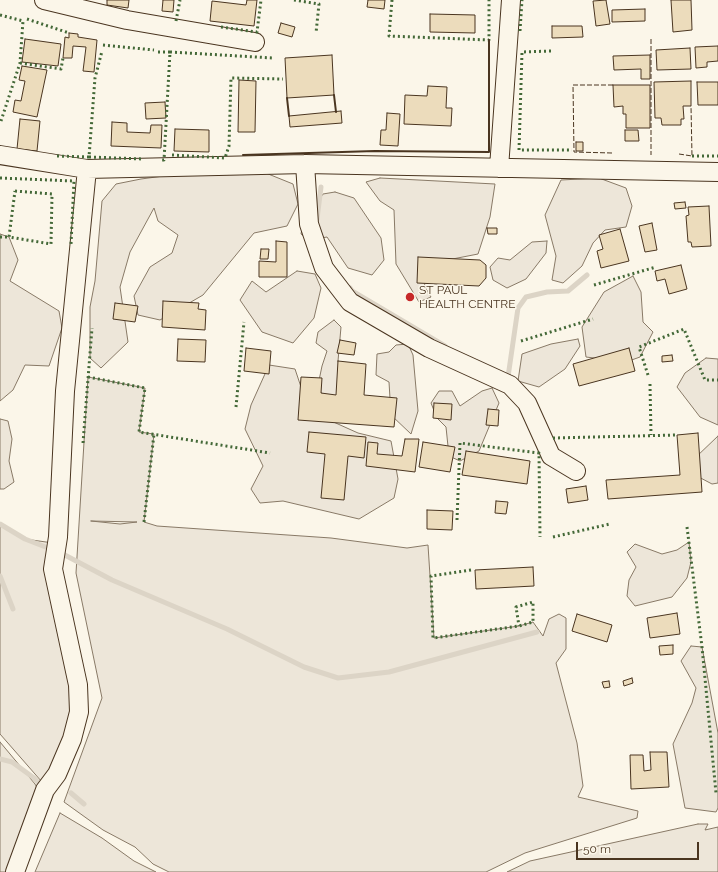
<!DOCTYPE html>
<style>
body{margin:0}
#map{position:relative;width:718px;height:872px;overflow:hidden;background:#fbf6e9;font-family:Raleway,sans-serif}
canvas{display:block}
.scale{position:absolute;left:576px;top:842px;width:123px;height:18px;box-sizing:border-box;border:2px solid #4a3520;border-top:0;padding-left:5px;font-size:12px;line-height:14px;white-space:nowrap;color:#4a3520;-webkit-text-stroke:3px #fbf6e9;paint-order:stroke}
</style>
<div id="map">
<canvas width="718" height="872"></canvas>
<div class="scale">50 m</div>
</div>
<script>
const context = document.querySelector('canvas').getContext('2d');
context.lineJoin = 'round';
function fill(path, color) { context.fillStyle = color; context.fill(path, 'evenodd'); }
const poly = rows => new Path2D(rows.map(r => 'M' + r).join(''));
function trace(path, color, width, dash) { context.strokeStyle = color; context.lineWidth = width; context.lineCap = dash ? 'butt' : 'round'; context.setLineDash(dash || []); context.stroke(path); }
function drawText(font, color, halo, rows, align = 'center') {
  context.font = font + ' Raleway,sans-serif'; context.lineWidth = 3; context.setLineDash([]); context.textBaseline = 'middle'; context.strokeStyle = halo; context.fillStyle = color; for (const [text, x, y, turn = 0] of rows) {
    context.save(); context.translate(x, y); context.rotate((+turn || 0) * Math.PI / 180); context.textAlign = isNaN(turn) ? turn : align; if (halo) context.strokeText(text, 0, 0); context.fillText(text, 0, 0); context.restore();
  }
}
const green = poly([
 [246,165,293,184,298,204,287,226,254,233,203,295,160,320,138,315,134,296,150,267,172,253,178,235,158,221,154,208,130,252,120,287,128,342,101,368,90,358,90,307,95,281,102,201,116,184,141,179,246,165],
 [380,178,495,184,490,217,478,254,422,265,425,287,431,297,419,302,396,264,394,210,380,201,366,182,380,178],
 [599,178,626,188,632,206,626,227,605,230,593,243,582,266,563,283,552,280,556,256,545,215,561,180,599,178],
 [335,192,354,198,381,238,384,260,372,275,348,268,327,237,309,240,301,234,303,224,323,194,335,192],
 [0,234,9,237,18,260,10,281,59,311,62,328,49,366,25,365,13,390,0,401,0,234],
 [547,241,546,253,526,279,507,288,493,280,490,267,498,258,510,260,532,242,547,241],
 [297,271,315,274,321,288,314,318,293,343,262,332,240,300,252,281,266,292,297,271],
 [633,276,641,292,643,322,653,332,640,357,626,362,586,357,582,327,604,292,633,276],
 [334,320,341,327,338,361,345,386,335,402,317,390,322,366,327,351,316,343,318,332,334,320],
 [578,339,580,346,565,369,539,387,518,381,522,354,551,344,578,339],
 [408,344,413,355,418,411,411,434,391,415,389,382,376,375,377,354,389,352,396,345,408,344],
 [706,358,718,359,718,425,700,417,677,387,685,373,706,358],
 [269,365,295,369,309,411,358,433,391,441,398,479,394,498,359,519,283,501,260,503,251,489,263,466,245,429,251,405,269,365],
 [88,377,145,388,139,432,154,434,144,522,157,526,331,538,407,548,428,545,434,638,519,626,533,622,543,636,549,619,559,614,566,618,566,649,556,663,577,743,583,786,578,797,638,811,637,818,525,853,486,872,169,872,153,864,135,847,103,830,64,802,102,698,76,573,88,377],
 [91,521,137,522,120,524,91,521],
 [492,388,499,403,479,451,460,461,449,456,446,427,437,418,431,403,439,391,452,391,460,406,482,391,492,388],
 [0,419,8,421,12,439,9,461,14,482,4,489,0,489,0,419],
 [718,436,718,483,712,484,695,475,695,458,718,436],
 [0,524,25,539,60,544,58,574,82,678,49,790,0,734,0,524],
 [689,542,691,562,687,578,672,597,635,606,627,596,629,580,636,567,627,552,635,544,662,554,677,550,689,542],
 [691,646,702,647,718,733,718,808,716,812,685,808,673,744,692,703,696,688,681,661,691,646],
 [0,742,35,784,46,804,15,872,0,872,0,742],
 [60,813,102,838,134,861,156,872,35,872,60,813],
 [698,824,708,824,705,830,718,827,718,872,507,872,530,861,698,824]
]);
fill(green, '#ede6d9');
trace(green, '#887966', 1);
trace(poly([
 [317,219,321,187],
 [350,288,352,291,445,346],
 [508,377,518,308,526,297,547,292,568,291,587,275],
 [0,524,25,539,61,553,112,580,227,629,304,667,338,678,389,672,537,632],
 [0,576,13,609],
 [0,759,12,762,34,778,43,788],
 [71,793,84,804]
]), '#dcd4c6', 5);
const building = poly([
 [107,0,129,0,128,8,107,5,107,0],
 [163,0,174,0,173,12,162,11,163,0],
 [247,0,257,0,254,26,210,21,212,1,246,5,247,0],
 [368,0,385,0,384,9,367,7,368,0],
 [606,0,610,24,596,26,593,1,606,0],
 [671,0,691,0,692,30,673,32,671,0],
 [645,9,645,21,612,22,612,10,645,9],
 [430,14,475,15,475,33,430,32,430,14],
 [281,23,295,27,292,37,278,33,281,23],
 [552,26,582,26,583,37,552,38,552,26],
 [69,33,78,34,78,37,97,40,94,72,83,71,86,47,73,46,72,58,63,58,65,37,69,38,69,33],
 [25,39,61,44,58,66,22,62,25,39],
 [718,46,718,61,707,62,707,67,696,68,695,47,718,46],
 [690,48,691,69,657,70,656,50,690,48],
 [332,55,334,95,287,98,285,58,332,55],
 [650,55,650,79,641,79,641,69,614,70,613,56,650,55],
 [22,66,47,70,37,117,13,112,15,100,21,101,25,81,19,80,22,66],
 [239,80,256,81,255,132,238,132,239,80],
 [691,81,691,106,683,106,684,119,681,119,681,125,662,125,661,118,655,118,654,82,691,81],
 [697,82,718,82,718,105,698,105,697,82],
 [613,85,650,85,650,128,626,128,626,114,623,114,623,106,614,107,613,85],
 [428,86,447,87,446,108,452,108,451,126,404,124,405,95,427,96,428,86],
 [165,102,166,118,146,119,145,103,165,102],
 [341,111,342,123,290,127,289,116,341,111],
 [387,113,400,114,398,146,380,145,381,130,386,130,387,113],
 [20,119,40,121,37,151,17,149,20,119],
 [112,122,127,123,127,132,150,133,151,125,162,125,161,148,111,146,112,122],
 [175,129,209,130,209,152,174,151,175,129],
 [625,130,638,130,639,141,625,141,625,130],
 [576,142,583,142,583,151,576,151,576,142],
 [685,202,686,208,675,209,674,203,685,202],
 [709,206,711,246,692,247,691,242,688,242,686,216,689,215,688,207,709,206],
 [652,223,657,250,645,252,639,226,652,223],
 [487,228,497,228,497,234,488,234,487,228],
 [620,229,629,261,601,268,597,251,603,249,599,235,620,229],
 [276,241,287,242,287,277,259,277,259,261,276,262,276,241],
 [261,249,269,249,268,259,260,259,261,249],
 [418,257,480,260,486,265,486,278,479,286,417,283,418,257],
 [681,265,687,289,669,294,665,279,657,281,655,271,681,265],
 [163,301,199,303,198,309,206,310,205,330,162,327,163,301],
 [115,303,138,306,135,322,113,319,115,303],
 [178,339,206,340,205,362,177,361,178,339],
 [340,340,356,343,354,355,337,353,340,340],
 [246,348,271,351,269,374,244,371,246,348],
 [629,348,635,371,579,386,573,364,629,348],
 [672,355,673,361,662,362,662,356,672,355],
 [338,361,366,364,364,395,397,398,394,427,298,420,301,377,322,378,321,393,336,395,338,361],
 [434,403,452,404,451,420,433,418,434,403],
 [488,409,499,410,498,426,486,425,488,409],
 [309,432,366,437,364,458,348,456,344,500,321,498,325,454,307,452,309,432],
 [698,433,702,492,608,499,606,480,680,475,677,435,698,433],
 [405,439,419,439,415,472,366,466,368,442,378,443,377,454,402,456,405,439],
 [423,442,455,447,450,472,419,467,423,442],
 [466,451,530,461,527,484,462,475,466,451],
 [586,486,588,500,568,503,566,489,586,486],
 [496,501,508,502,506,514,495,513,496,501],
 [427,510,453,511,452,530,427,529,427,510],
 [533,567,534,586,476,589,475,570,533,567],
 [677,613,680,634,650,638,647,618,677,613],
 [577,614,612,625,607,642,572,631,577,614],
 [673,645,673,654,660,655,659,646,673,645],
 [632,678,633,683,624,686,623,681,632,678],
 [609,681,610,687,604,688,602,682,609,681],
 [650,752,667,752,669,787,631,789,630,755,643,755,644,771,651,770,650,752]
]);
fill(building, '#ecdcbc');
trace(building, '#4a3520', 1);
const minor = poly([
 [44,0,127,20,255,42],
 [0,155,87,169,305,164,718,172],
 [305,164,309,224,324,268,350,302,429,348,510,385,527,403,551,456,576,471],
 [499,168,511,0],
 [15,872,45,790,57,774,72,739,79,712,78,685,53,569,58,537,65,391,87,169]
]);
trace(minor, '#4a3520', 20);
trace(minor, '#fbf6e9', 18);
trace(poly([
 [294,0,319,4,316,33],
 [392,0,389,36,489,40,489,0],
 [0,15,23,21,20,63,0,124],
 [27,19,69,33],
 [176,21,180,0],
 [221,27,257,32,261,0],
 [520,31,522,0],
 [103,45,154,50],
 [551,51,522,52,519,150,572,150],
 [158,52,170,52,164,160,162,160],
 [170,52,273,58],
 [20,63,61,69,63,58],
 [172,155,225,158,229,146,231,78,283,79],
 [57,156,89,157,95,78,102,51],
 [692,156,718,156],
 [89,157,144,159],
 [0,178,74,181,71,244],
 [15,191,52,194,51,244,9,237,15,191],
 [0,237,9,237],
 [594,285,656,267],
 [521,341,593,319],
 [648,375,639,347,684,329,705,380,718,380],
 [88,377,145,388,139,432,270,453],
 [650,384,651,435],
 [236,407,244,322],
 [553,438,677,435],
 [83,443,92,328],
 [457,520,460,443,539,453,540,537],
 [144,522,154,434],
 [687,527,702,647,716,793,718,793],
 [553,537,610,524],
 [471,570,431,576,433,638,519,626,533,622,533,602,516,607,519,626]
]), '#436837', 3, [2, 3]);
trace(poly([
 [651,39,651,155],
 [612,153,574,152,573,85,613,85],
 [679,154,692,156,691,106]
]), '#4a3520', 1, [5, 2]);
trace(poly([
 [334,95,336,112],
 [287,98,289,116],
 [243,155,375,151,489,152,489,40]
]), '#4a3520', 2);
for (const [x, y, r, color] of [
 [410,297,5,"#c62828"]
]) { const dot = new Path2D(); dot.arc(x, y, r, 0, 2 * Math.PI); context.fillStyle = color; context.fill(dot); trace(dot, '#fbf6e9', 1.5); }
drawText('12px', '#4a3520', '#fbf6e9', [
 ["ST PAUL",419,290],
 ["HEALTH CENTRE",419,304]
], 'left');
</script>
